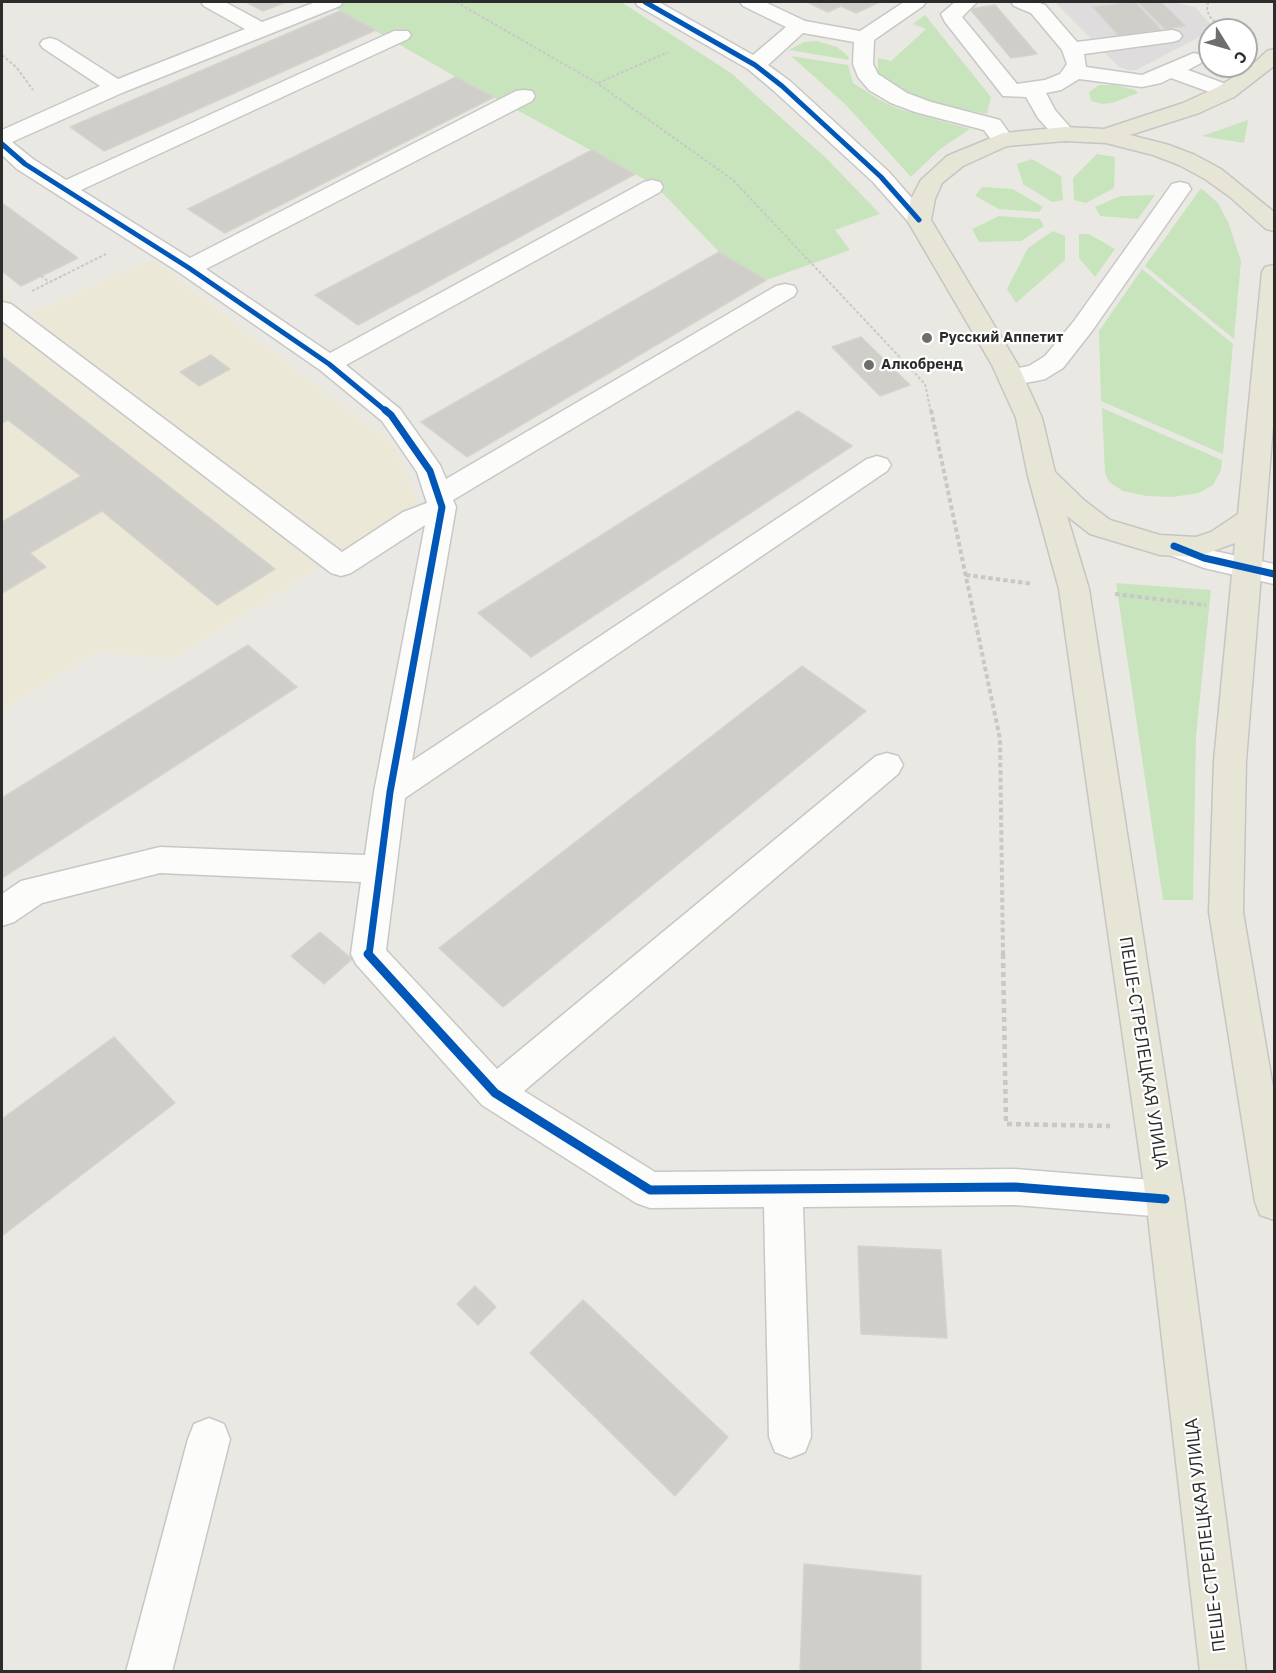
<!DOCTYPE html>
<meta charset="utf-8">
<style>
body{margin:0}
#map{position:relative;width:1276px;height:1673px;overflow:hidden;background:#eae8e2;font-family:"IBM Plex Sans",sans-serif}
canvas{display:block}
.frame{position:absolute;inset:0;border:3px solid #2c2c2c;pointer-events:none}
.north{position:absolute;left:1198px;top:18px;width:60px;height:60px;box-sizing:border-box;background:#fff;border:2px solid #ababab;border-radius:50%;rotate:127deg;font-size:16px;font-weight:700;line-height:24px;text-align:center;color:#2c2c2c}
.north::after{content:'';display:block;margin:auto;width:21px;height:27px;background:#6e6e6c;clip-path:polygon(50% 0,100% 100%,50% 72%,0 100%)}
</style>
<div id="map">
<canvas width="1276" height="1673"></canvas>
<div class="frame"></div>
<div class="north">С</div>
</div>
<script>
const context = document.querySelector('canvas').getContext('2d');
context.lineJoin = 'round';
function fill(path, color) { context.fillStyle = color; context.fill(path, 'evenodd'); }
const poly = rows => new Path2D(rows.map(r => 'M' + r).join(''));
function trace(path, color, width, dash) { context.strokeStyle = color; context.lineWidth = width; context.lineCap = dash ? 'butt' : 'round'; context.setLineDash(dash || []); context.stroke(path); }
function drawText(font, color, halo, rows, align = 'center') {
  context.font = font + ' "IBM Plex Sans",sans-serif'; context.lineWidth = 4.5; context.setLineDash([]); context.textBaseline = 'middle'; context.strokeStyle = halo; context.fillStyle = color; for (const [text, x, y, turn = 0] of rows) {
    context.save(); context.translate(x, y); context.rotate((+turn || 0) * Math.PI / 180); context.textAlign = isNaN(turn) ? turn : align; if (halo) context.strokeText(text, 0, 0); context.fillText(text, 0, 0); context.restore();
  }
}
fill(poly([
 [1055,2,1173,2,1195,7,1215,29,1136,70,1128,70,1119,67]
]), '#dfdcdd');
fill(poly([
 [152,259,393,444,419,503,177,658,94,653,2,711,2,293,29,314]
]), '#ece8d8');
fill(poly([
 [325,2,621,2,731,73,826,158,880,214,835,230,850,250,766,280,719,252,655,185,456,77],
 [925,15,991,97,987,114,932,103,911,96,890,85,878,72,878,58,891,61,926,29,913,24],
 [817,41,837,47,848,56,849,60,789,50,804,42],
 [791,56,848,65,853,83,880,100,899,109,970,129,940,149,911,177,846,105],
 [1099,85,1115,85,1135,90,1138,93,1112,103,1102,104,1091,101,1089,92],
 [1248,120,1244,143,1202,136],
 [1097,154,1115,157,1114,188,1086,203,1074,200,1073,178],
 [1032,159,1061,176,1063,200,1052,202,1023,184,1017,164],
 [982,187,1013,189,1043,207,1039,212,999,209,975,196],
 [1201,188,1218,203,1229,224,1241,261,1234,339,1145,266],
 [1155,195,1138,219,1100,216,1095,207,1120,196],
 [999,216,1040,219,1044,226,1021,241,979,242,972,229],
 [1053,231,1065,236,1065,260,1016,303,1007,289,1028,248],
 [1079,234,1089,234,1115,249,1095,277,1079,258],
 [1142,269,1233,344,1223,454,1101,401,1099,331],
 [1102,408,1222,460,1221,470,1213,485,1199,493,1172,497,1147,496,1123,491,1109,482,1105,473],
 [1116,583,1211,590,1196,736,1193,900,1163,900]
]), '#c8e4bd');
const building = poly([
 [246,2,286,2,263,11,246,2],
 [807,2,880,2,856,13,841,6,828,12,807,2],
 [1135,2,1161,30,1119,36,1093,7,1135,2],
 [1138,2,1161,2,1185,26,1165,29,1138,2],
 [995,5,1037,54,1011,58,970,9,995,5],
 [340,11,376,30,104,151,70,127,340,11],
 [456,77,494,97,225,233,188,209,456,77],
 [592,150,635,174,358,325,315,295,592,150],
 [2,203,78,258,21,286,2,271,2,203],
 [719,252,766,280,467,457,421,422,719,252],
 [861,337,910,385,880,396,832,347,861,337],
 [211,355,230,369,199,386,180,372,211,355],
 [2,356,275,569,217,605,102,511,30,553,46,567,2,593,2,522,81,476,8,420,2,423,2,356],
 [798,411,852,446,531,657,478,613,798,411],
 [248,645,297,687,2,878,2,798,248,645],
 [802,666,866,711,503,1007,439,948,802,666],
 [320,932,352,959,324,984,291,956,320,932],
 [114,1037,175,1103,2,1236,2,1119,114,1037],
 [858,1246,941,1250,947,1338,861,1334,858,1246],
 [475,1286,496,1307,478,1325,457,1304,475,1286],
 [583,1300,728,1437,675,1496,530,1353,583,1300],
 [804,1564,921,1576,921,1672,800,1672,804,1564]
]);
fill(building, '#cfcec9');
trace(building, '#d5d3ce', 1.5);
const minor = poly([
 [201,2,225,2,262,22,316,2,343,2,340,6,124,92,12,142,33,159,66,180,394,31,408,31,411,35,408,39,81,190,190,258,516,91,524,90,532,91,535,96,532,101,206,269,330,353,644,182,652,180,660,182,663,187,660,192,346,365,400,409,440,465,446,479,776,286,785,284,794,286,797,291,794,296,453,500,456,507,412,761,867,459,877,456,887,459,891,465,887,471,405,798,386,950,497,1069,876,756,887,753,898,756,903,765,898,774,524,1091,655,1172,1015,1169,1165,1181,1179,1186,1184,1199,1179,1212,1165,1217,1015,1205,803,1207,811,1437,805,1452,790,1458,775,1452,769,1437,764,1207,650,1208,636,1203,482,1105,356,964,351,954,361,882,160,873,42,903,14,922,2,926,2,894,21,881,160,847,365,855,374,792,425,525,351,573,341,576,331,573,2,321,2,302,11,304,342,552,403,512,427,503,417,472,382,421,320,370,180,273,17,169,2,155,2,130,100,86,43,48,40,44,43,40,50,38,57,40,118,79,245,29,204,6,201,2],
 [635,2,659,2,753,55,786,27,743,6,740,2,765,2,805,21,860,31,904,2,926,2,923,6,874,40,873,64,878,74,907,93,931,102,1000,120,1014,140,1011,145,1003,147,995,145,984,130,915,112,891,103,869,90,858,77,853,64,854,42,803,33,768,65,790,81,889,172,931,220,927,225,919,227,911,225,873,182,774,91,748,69,638,6,635,2],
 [955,2,977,2,962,17,1017,84,1045,80,1060,74,1067,64,1062,50,1031,13,1014,6,1011,2,1037,2,1045,5,1077,42,1172,30,1179,32,1182,36,1179,40,1172,42,1084,54,1086,67,1142,75,1194,53,1201,55,1204,59,1201,63,1188,70,1234,87,1237,92,1234,97,1226,98,1171,78,1161,83,1142,87,1079,79,1061,90,1046,93,1055,110,1076,134,1073,139,1065,141,1057,139,1038,118,1026,97,1003,96,945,22,941,14,955,2],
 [1180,182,1188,184,1191,189,1092,331,1063,368,1045,379,1036,381,1012,385,1003,383,999,377,1003,371,1029,366,1045,356,1074,321,1172,184,1180,182],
 [1174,536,1210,550,1274,564,1274,584,1204,568,1164,553,1160,546,1164,539,1174,536],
 [209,1418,224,1424,230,1439,172,1672,126,1672,188,1439,194,1424,209,1418]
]);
const major = poly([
 [1274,49,1274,66,1234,97,1199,113,1130,135,1169,145,1195,155,1221,169,1274,212,1274,231,1266,229,1230,197,1205,179,1179,165,1153,155,1106,143,1065,141,1007,146,963,166,942,183,935,199,931,220,1018,365,1042,418,1055,472,1085,501,1110,520,1160,535,1196,537,1211,532,1238,514,1262,272,1265,267,1274,265,1274,413,1246,761,1243,912,1274,1093,1274,1220,1260,1215,1255,1202,1209,912,1214,761,1235,543,1197,557,1160,555,1090,534,1067,516,1089,589,1184,1199,1246,1672,1200,1672,1146,1199,1059,589,1028,476,1016,418,992,365,907,220,911,199,921,180,947,156,1003,133,1065,127,1104,129,1183,103,1218,87,1252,65,1267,51,1274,49]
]);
trace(minor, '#c8c7c7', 3);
trace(major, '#c6c5c2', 3);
trace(poly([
 [456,2,597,83,733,180,925,384,931,412],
 [1208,2,1207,10,1210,17,1224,30],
 [2,55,17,68,33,90],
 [598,83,668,52],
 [41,276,49,282],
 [32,291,106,254]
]), '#c8c8c7', 2, [3, 2]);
trace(poly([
 [931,410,1000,739,1003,955],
 [966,575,1033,584],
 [1115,594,1206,605]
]), '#c8c8c7', 4, [4.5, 3]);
trace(poly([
 [1003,954,1006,1124,1110,1126]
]), '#c8c8c7', 4.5, [5, 4]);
fill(minor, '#fcfcfb');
fill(major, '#e6e5d6');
trace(poly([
 [645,2,755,65,782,86,881,177,919,220],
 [2,144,25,164,189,268,329,364,387,412]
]), '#0057b8', 5);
trace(poly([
 [1174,546,1204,558,1274,574],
 [369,955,390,792,442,507,430,471,391,415,385,410]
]), '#0057b8', 7);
trace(poly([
 [368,954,495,1093,650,1190,1015,1187,1165,1199]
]), '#0057b8', 9);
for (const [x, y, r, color] of [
 [927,338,6,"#6e6e6c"],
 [869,365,6,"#6e6e6c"]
]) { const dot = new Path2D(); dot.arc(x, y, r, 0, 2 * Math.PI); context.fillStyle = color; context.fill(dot); trace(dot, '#fff', 2); }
drawText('bold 15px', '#2c2c2c', '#fff', [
 ["Русский Аппетит",939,338],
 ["Алкобренд",881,365]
], 'left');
drawText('18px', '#2c2c2c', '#fff', [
 ["ПЕШЕ-СТРЕЛЕЦКАЯ УЛИЦА",1143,1053,81],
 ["ПЕШЕ-СТРЕЛЕЦКАЯ УЛИЦА",1206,1535,-97]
]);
</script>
